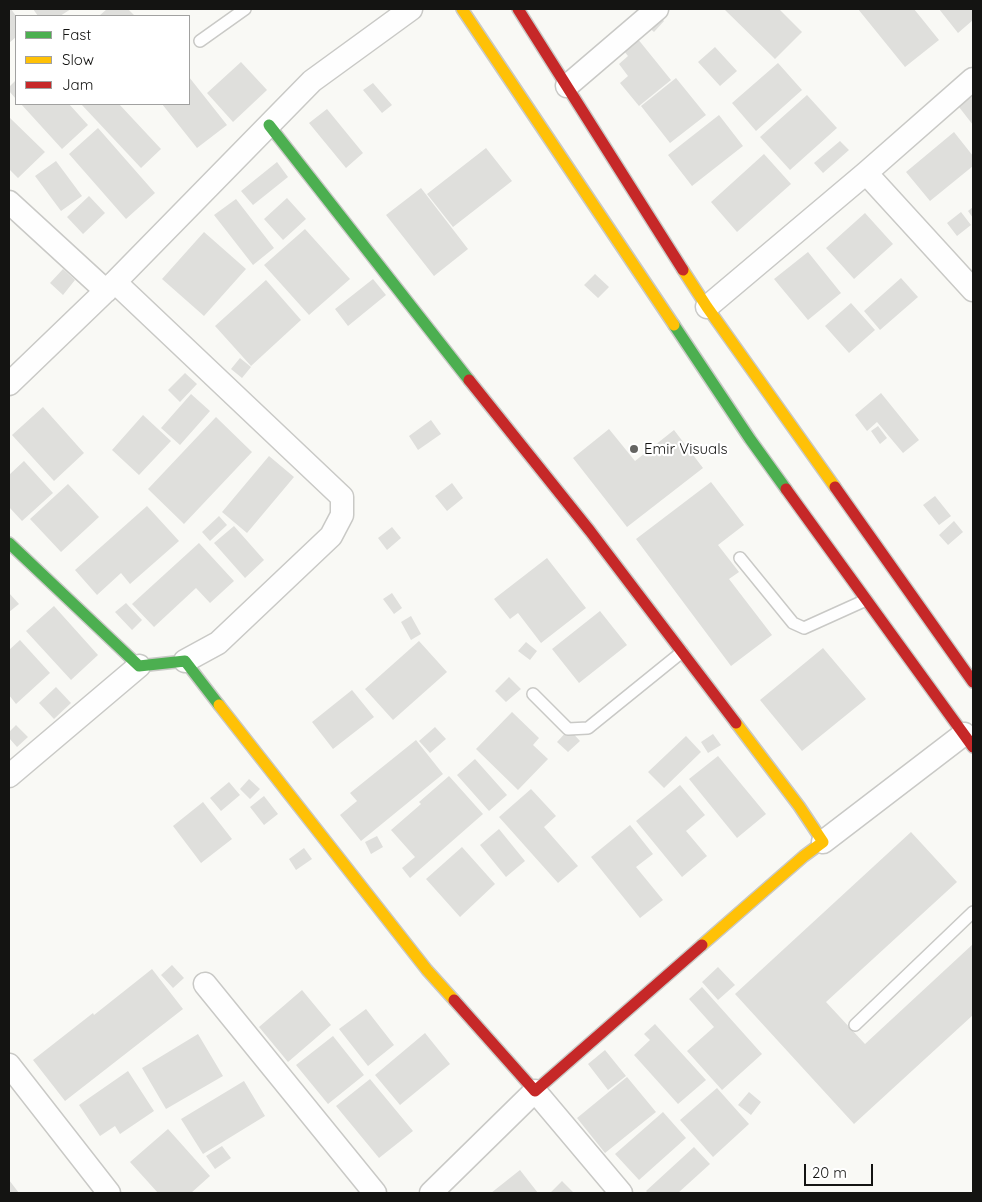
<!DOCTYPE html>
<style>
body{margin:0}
#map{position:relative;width:982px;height:1202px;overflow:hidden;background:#f9f9f5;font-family:Quicksand,sans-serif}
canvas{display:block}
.frame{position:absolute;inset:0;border:10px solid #141412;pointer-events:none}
.legend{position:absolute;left:15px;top:15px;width:175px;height:90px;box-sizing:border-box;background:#fff;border:1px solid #a1a1a0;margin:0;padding:6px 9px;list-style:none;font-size:15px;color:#141412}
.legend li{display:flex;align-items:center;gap:10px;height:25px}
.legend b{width:25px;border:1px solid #a1a1a0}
.scale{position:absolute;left:804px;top:1164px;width:69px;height:22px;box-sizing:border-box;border:2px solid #141412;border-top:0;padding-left:6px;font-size:15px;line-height:18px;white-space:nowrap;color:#141412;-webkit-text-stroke:4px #fff;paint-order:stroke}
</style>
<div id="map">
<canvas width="982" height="1202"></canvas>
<div class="frame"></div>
<ul class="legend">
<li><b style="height:6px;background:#4caf50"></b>Fast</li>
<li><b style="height:6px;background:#ffc107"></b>Slow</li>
<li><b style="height:6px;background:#c62828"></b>Jam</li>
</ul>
<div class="scale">20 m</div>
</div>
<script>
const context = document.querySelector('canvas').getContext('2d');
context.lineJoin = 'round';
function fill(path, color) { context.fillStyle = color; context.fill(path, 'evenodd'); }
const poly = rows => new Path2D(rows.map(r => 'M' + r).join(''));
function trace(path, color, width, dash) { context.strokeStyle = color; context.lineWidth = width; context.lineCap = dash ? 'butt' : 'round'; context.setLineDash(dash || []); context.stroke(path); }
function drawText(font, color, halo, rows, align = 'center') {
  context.font = font + ' Quicksand,sans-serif'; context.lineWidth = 4.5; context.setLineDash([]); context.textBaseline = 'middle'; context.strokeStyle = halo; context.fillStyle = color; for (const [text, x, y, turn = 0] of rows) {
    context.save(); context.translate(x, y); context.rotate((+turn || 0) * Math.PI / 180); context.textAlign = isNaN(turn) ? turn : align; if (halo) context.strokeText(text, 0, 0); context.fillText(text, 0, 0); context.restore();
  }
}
fill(poly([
 [9,9,11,9,16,16,16,37,9,43],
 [33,9,71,9,60,16,38,16],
 [107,9,128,9,135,16,99,16],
 [724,9,779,9,802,32,775,59],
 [858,9,914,9,939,40,905,67],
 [939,9,973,9,973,20,958,33],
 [656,12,664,21,654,32,645,24],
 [633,33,671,80,639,106,620,83,628,76,619,64,628,56,619,45],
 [715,47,737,71,720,86,698,62],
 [241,62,267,90,233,122,207,93],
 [778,63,802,90,756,131,732,103],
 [189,77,227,125,197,148,162,104,189,104],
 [676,78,706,115,670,143,641,106],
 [16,80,16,99,9,91,9,87],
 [373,83,392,105,382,113,363,90],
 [807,95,837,128,790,170,760,137],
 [973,95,973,125,959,107],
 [21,104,69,104,88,125,62,149],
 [81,104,119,104,161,149,141,168],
 [327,109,363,153,346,168,309,123],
 [719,115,743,146,692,186,668,155],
 [9,117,45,152,18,178,9,169],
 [98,128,155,193,126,219,69,154],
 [954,132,973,156,973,166,930,201,906,172],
 [840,141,849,150,823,173,814,163],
 [486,148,512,181,453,227,427,194],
 [764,154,791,184,737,232,711,202],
 [56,161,82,196,61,211,35,176],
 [277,162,288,177,253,205,241,191],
 [421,188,468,249,434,276,386,215],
 [89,196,105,213,83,234,67,217],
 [287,198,306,219,283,240,264,219],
 [236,199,274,248,253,265,214,215],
 [973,207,973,218,968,211],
 [961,212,971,225,957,236,947,223],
 [865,213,893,244,854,279,826,248],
 [305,229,350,279,309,315,264,265],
 [204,232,246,269,204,316,162,279],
 [808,252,841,293,808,320,774,279],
 [63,269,75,280,63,295,50,283],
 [595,274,609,287,598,298,584,285],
 [901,278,918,297,880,330,864,311],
 [373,279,386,295,348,326,335,309],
 [266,280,301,320,251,366,215,326],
 [851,303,875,330,849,353,825,326],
 [240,358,251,367,242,378,231,369],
 [185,373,197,384,180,402,168,390],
 [881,393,919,440,903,453,877,422,867,431,855,415],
 [191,394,210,411,180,445,161,428],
 [43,407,84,453,54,481,12,435],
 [143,415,171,441,139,475,112,450],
 [216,417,252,452,184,524,148,489],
 [431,420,441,434,418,450,409,436],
 [878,426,887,438,880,444,871,431],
 [609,429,635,461,674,430,703,468,627,527,573,458],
 [269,456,294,477,247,533,222,512],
 [24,461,53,493,22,521,9,507,9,475],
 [711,482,744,525,718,545,739,572,729,579,772,635,731,666,636,539],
 [452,483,463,498,447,511,435,496],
 [68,484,99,517,61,552,30,519],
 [935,496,951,516,939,525,923,505],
 [147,506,179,541,130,584,121,573,97,595,75,570],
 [219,516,227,525,210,541,202,532],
 [954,521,963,532,948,545,939,535],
 [234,526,264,560,245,578,214,543],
 [392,527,401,538,387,550,378,538],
 [199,543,234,581,210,603,196,588,154,627,132,604],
 [547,558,586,608,541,643,518,613,510,619,494,599],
 [9,593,19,604,9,612],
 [392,593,402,608,394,614,383,599],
 [126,603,142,620,132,630,115,612],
 [54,606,98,655,71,680,26,631],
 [600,611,627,645,579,683,552,649],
 [411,616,421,634,411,640,401,622],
 [20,640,50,673,16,704,9,695,9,650],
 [419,641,447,672,393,720,365,689],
 [526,642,537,651,530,660,518,651],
 [823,648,866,699,802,751,760,700],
 [509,677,521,689,506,702,495,691],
 [56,687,71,703,54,719,39,703],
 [352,690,374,717,333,749,312,722],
 [512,712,539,738,533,745,548,759,518,790,476,749],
 [16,725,28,737,17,747,9,738,9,732],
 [435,727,446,739,430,753,419,741],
 [569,729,580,741,568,752,557,742],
 [713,734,721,745,708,753,701,742],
 [686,736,701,752,664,788,648,772],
 [416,740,443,774,361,841,340,815,357,801,350,793],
 [718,756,766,814,737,838,689,779],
 [475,759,507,795,489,811,457,775],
 [449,776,483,814,410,878,402,868,415,857,391,830,421,804,419,802],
 [249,779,260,789,250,799,240,789],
 [229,782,240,795,221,811,210,798],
 [680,785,705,815,686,831,707,856,682,877,636,821],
 [531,789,556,816,544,827,578,866,558,883,499,817],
 [264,796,278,814,264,825,250,807],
 [203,802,232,839,201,863,173,826],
 [630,825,653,854,636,867,663,900,640,918,591,857],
 [499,829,525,861,506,877,480,845],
 [911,832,957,882,826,1002,865,1044,973,944,973,1015,854,1124,735,994],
 [377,836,383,847,371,854,365,842],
 [462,847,495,884,460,917,426,879],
 [304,848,312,859,296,870,289,859],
 [172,965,184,978,173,988,161,975],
 [718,967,735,985,718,1000,702,982],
 [152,969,183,1009,65,1101,33,1060,93,1013,94,1015],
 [702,987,762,1054,722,1090,687,1051,714,1027,689,999],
 [302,990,331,1025,288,1062,259,1027],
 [366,1009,394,1045,368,1066,339,1029],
 [655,1024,706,1080,678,1104,634,1055,650,1040,644,1034],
 [425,1033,450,1064,400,1105,375,1075],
 [198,1034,223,1076,166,1109,142,1068],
 [333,1036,364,1075,328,1104,296,1065],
 [605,1050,626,1076,608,1090,588,1064],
 [128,1071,154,1111,120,1134,115,1126,100,1136,79,1105],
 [627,1077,656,1112,605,1153,577,1118],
 [370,1079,413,1131,379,1158,336,1106],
 [244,1081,265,1116,203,1154,181,1119],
 [717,1088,749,1124,713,1157,680,1120],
 [749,1092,761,1102,751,1115,738,1105],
 [663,1112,686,1138,639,1180,615,1154],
 [168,1129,210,1176,191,1193,158,1193,130,1162],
 [222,1146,231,1158,215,1169,206,1156],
 [694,1147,710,1164,678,1193,648,1193,646,1191],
 [520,1170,538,1193,491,1193],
 [9,1180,19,1193,9,1193],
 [562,1181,574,1193,550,1193]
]), '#dfdfdc');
const lane = poly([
 [200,41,245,9],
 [740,558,793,623,804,628,866,600],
 [533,694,568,729,588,728,682,652],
 [855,1025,973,912]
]);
const street = poly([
 [567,86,657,9],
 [866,173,973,290],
 [9,202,106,291],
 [115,282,342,497,342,515,331,536,218,643,185,661],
 [707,307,866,173,973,79],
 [9,384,115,282,312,81,411,9],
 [9,776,139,666],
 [823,842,964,734],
 [205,984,375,1193],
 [9,1065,109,1193],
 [431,1193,535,1091,621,1193]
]);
const fast = poly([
 [269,125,469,380],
 [674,325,750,439,786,489],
 [9,543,139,666,185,661,219,705]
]);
const slow = poly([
 [462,9,674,325],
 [683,270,707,307,835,487],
 [219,705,427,970,454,1000],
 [702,945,804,856,823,842,799,806,736,723]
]);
const jam = poly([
 [518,9,683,270],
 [469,380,590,531,736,723],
 [835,487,973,682],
 [786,489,973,747],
 [454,1000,535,1091,702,945]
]);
trace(lane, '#c9c9c6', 14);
trace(street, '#c9c9c6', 25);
trace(fast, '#c9c9c6', 14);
trace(slow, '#c9c9c6', 14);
trace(jam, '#c9c9c6', 14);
trace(lane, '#fefefe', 11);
trace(street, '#fefefe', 22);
trace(fast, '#4caf50', 11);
trace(slow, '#ffc107', 11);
trace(jam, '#c62828', 11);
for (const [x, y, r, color] of [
 [634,449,5,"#646461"]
]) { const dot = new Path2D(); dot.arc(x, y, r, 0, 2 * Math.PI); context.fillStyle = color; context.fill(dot); trace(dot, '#fff', 2); }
drawText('15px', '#141412', '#fff', [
 ["Emir Visuals",644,449]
], 'left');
</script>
